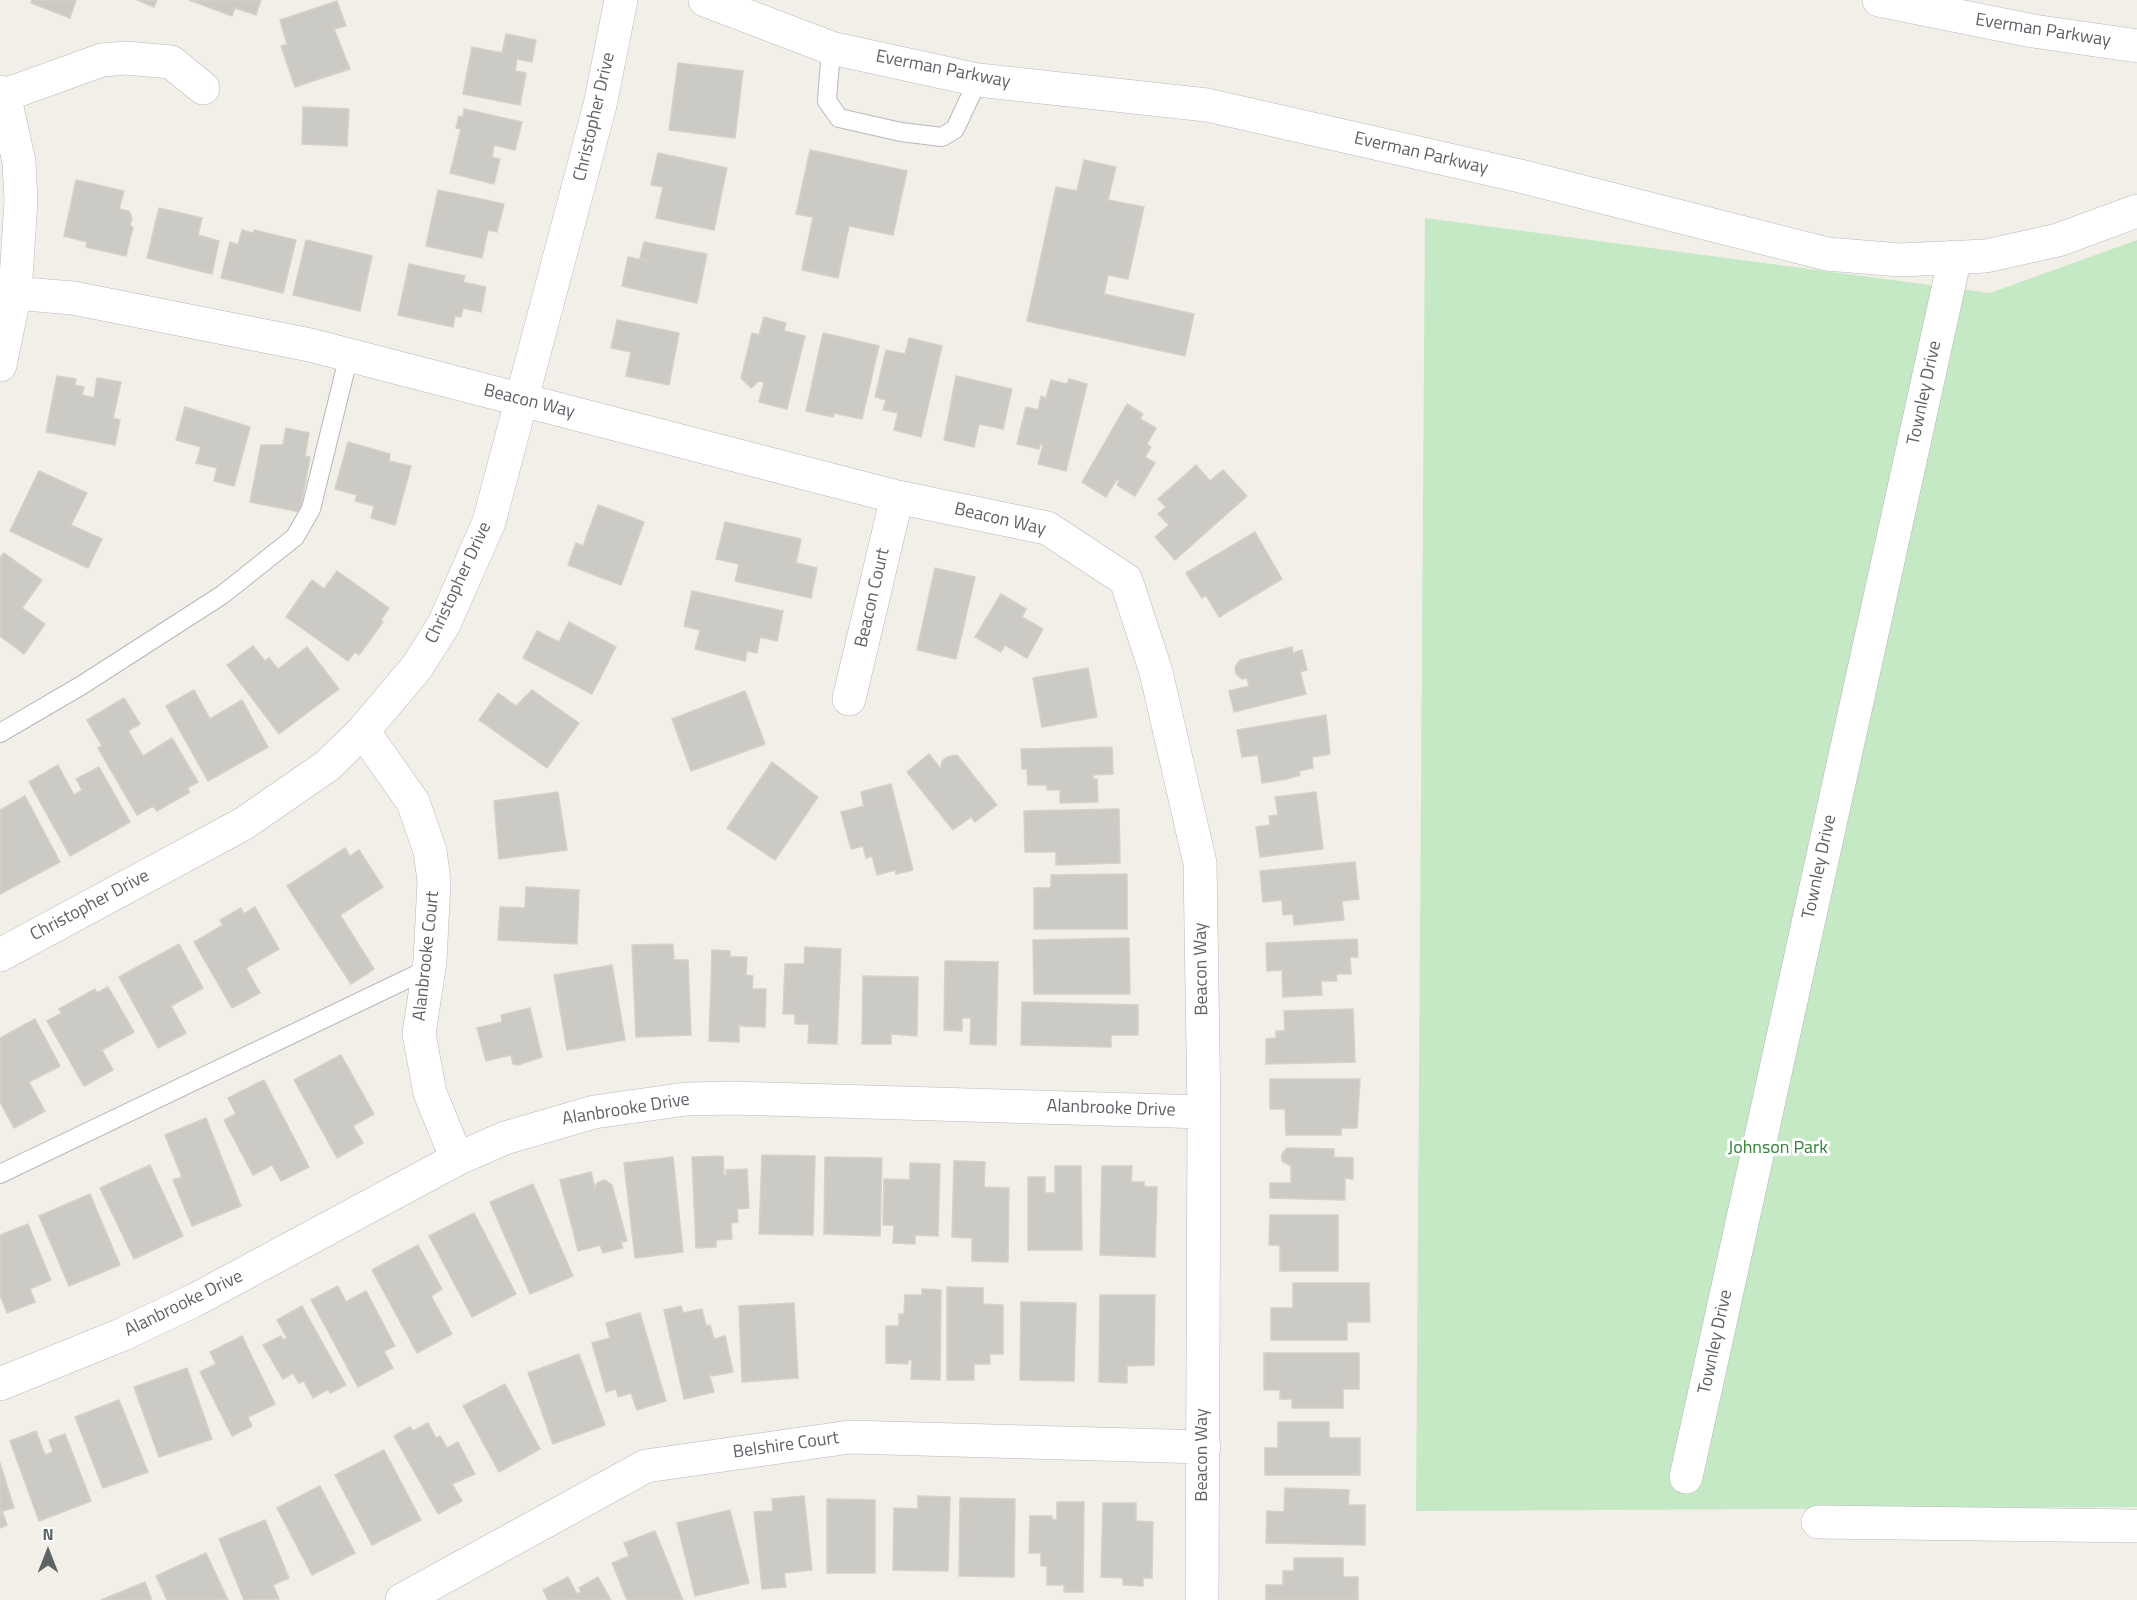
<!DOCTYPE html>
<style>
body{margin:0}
#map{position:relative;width:2137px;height:1600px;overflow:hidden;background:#f1efe8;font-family:"Titillium Web",sans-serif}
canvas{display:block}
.north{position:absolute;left:18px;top:1522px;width:60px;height:60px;-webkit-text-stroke:4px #fff;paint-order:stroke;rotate:0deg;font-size:16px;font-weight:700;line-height:24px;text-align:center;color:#5f6368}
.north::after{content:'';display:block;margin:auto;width:21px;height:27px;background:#5f6368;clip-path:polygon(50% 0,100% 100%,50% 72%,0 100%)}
</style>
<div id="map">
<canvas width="2137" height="1600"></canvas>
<div class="north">N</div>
</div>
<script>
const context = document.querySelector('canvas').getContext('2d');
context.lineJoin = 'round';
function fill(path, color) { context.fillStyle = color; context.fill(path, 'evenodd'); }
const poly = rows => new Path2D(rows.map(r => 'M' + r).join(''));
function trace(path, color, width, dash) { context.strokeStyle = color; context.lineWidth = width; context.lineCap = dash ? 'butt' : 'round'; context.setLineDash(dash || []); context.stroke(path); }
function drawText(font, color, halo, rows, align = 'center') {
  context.font = font + ' "Titillium Web",sans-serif'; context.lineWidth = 6; context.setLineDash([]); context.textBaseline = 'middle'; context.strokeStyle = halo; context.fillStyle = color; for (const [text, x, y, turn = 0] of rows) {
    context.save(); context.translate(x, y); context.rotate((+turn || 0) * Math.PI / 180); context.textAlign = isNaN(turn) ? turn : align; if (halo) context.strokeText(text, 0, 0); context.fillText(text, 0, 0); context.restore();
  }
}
fill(poly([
 [1425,218,1990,293,2137,240,2137,1507,1416,1511]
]), '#c5e8c5');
const building = poly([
 [32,0,76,0,70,18,31,3,32,0],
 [137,0,157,0,154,7,137,0],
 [189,0,261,0,256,15,235,8,232,16,189,0],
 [337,1,346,26,334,29,350,69,295,87,281,46,287,44,280,20,337,1],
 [506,34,536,40,532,62,517,59,515,71,526,73,520,105,463,94,472,47,502,53,506,34],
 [678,63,743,71,735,138,669,130,678,63],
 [303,107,349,109,347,146,302,144,303,107],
 [464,109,522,122,515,150,494,145,492,157,500,159,494,184,450,173,461,129,456,128,459,116,463,117,464,109],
 [810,150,907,171,893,235,849,226,838,278,802,270,813,217,796,214,810,150],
 [658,153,727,168,714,230,656,218,663,187,651,185,658,153],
 [1084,160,1116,167,1108,200,1144,207,1128,279,1108,275,1104,294,1194,314,1185,356,1027,321,1056,187,1077,191,1084,160],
 [76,180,124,191,119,209,129,211,132,218,130,226,133,227,126,256,86,247,87,242,64,236,76,180],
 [438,190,504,204,497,232,488,230,482,258,426,246,438,190],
 [159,208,202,218,198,235,219,241,212,274,147,258,159,208],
 [242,230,253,233,254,230,296,240,283,293,221,278,230,242,238,245,242,230],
 [306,240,372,256,360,311,293,295,306,240],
 [644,242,707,254,697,303,622,286,628,257,648,261,640,258,644,242],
 [409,264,465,276,463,282,486,287,481,312,463,308,461,317,455,316,453,327,398,315,409,264],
 [764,317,786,323,784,331,805,336,787,409,759,402,764,382,759,381,751,388,741,378,752,333,759,335,764,317],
 [617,320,679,333,669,385,626,376,631,352,611,348,617,320],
 [823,333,879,346,862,419,834,413,833,417,806,411,823,333],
 [909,338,942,346,921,437,894,430,898,413,883,410,886,400,875,397,886,350,905,354,909,338],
 [57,376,76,379,75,385,84,387,82,395,94,398,97,378,121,382,113,418,120,420,115,445,46,432,57,376],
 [956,376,1012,389,1003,429,979,424,974,447,944,440,956,376],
 [1069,379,1087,384,1066,471,1038,464,1043,445,1040,444,1039,449,1017,444,1026,407,1038,410,1041,396,1046,398,1051,380,1067,384,1069,379],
 [1127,404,1143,414,1140,419,1156,428,1147,444,1151,447,1145,457,1155,463,1135,496,1117,485,1119,481,1117,479,1106,497,1082,482,1127,404],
 [185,407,250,427,234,486,214,481,217,468,196,463,201,447,176,440,185,407],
 [286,428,309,433,305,456,310,457,300,512,250,502,261,445,283,445,286,428],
 [348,442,390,454,389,461,411,466,395,525,371,518,374,506,355,501,357,495,335,489,348,442],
 [1196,465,1210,481,1223,470,1247,496,1175,560,1155,537,1169,525,1158,514,1166,507,1158,499,1196,465],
 [39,471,87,493,71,525,102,539,88,568,10,531,39,471],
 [598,505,644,522,621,585,568,565,576,543,583,546,598,505],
 [725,522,801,539,796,563,817,568,811,598,735,581,739,564,716,559,725,522],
 [1255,532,1282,579,1219,617,1206,595,1202,598,1186,573,1255,532],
 [4,553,42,580,22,608,45,624,24,654,0,636,0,558,4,553],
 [935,568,975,577,956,659,917,650,935,568],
 [337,571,389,608,381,620,383,622,359,655,355,652,348,661,286,617,312,580,324,589,337,571],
 [692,591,783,611,777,641,760,637,757,653,747,651,745,661,695,649,700,630,684,626,692,591],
 [1001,594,1026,609,1022,617,1043,629,1027,658,1005,645,1001,652,975,637,1001,594],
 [569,622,616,647,592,694,523,658,537,631,559,642,569,622],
 [253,646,265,661,269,658,278,669,307,647,339,689,279,734,227,665,253,646],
 [1292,647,1293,653,1302,650,1307,670,1300,672,1306,694,1234,712,1229,691,1249,686,1247,678,1242,679,1236,674,1235,667,1240,660,1292,647],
 [1088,668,1097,717,1042,727,1033,678,1088,668],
 [194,690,210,719,242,700,268,747,208,781,166,706,194,690],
 [532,690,579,723,547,768,479,720,498,693,516,706,532,690],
 [745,691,765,744,691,771,672,719,745,691],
 [124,698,140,724,128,731,143,756,172,738,198,782,187,788,190,792,157,811,153,806,137,815,98,748,102,746,87,720,124,698],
 [1326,715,1330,754,1312,757,1313,768,1299,771,1300,775,1287,779,1262,783,1258,755,1242,757,1237,730,1326,715],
 [1112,747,1113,774,1093,775,1093,779,1097,779,1098,802,1060,803,1060,790,1047,790,1047,785,1028,785,1027,769,1022,769,1021,749,1112,747],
 [929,754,941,769,942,761,947,757,957,755,997,805,975,822,971,817,953,830,907,772,929,754],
 [772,762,818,797,775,860,727,828,772,762],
 [58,765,74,795,82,790,76,779,99,767,130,822,70,856,29,782,58,765],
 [891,784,913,870,896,874,895,870,877,875,872,856,866,858,863,846,851,849,841,812,864,806,861,792,891,784],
 [558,792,567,850,499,859,494,801,558,792],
 [1316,792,1323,849,1260,857,1256,827,1270,825,1269,816,1278,815,1275,797,1316,792],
 [25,796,60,862,0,894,0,810,25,796],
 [1119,809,1120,863,1056,865,1056,852,1025,852,1024,811,1119,809],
 [345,848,350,856,359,850,383,887,340,915,374,969,351,984,287,886,345,848],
 [1355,862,1359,899,1342,901,1344,920,1294,925,1293,914,1283,915,1282,900,1263,902,1260,871,1355,862],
 [1127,874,1127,929,1034,929,1034,888,1051,888,1051,875,1127,874],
 [526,887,579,890,577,944,498,940,500,907,525,908,526,887],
 [255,907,279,949,246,968,260,993,232,1008,194,942,223,925,220,920,241,908,244,914,255,907],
 [1129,938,1130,994,1034,994,1033,940,1129,938],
 [1357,939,1358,957,1350,957,1351,974,1336,974,1337,981,1321,981,1322,995,1283,997,1282,970,1267,971,1266,943,1357,939],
 [179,944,203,988,171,1006,186,1033,158,1048,119,977,179,944],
 [673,944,674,960,688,960,691,1035,636,1037,632,945,673,944],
 [805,947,841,949,837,1044,808,1043,809,1024,795,1024,795,1014,783,1014,785,964,804,964,805,947],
 [712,950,730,951,730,957,747,957,746,975,753,976,752,989,766,989,765,1027,741,1026,739,1022,739,1042,709,1041,712,950],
 [945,961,998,962,996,1045,970,1044,971,1018,962,1018,962,1031,944,1030,945,961],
 [612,965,625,1040,567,1050,554,975,612,965],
 [863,976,918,977,917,1036,891,1034,891,1044,862,1044,863,976],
 [108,987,134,1032,102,1050,113,1070,84,1086,47,1021,62,1013,59,1009,95,989,97,993,108,987],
 [1022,1002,1138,1005,1138,1035,1111,1035,1111,1047,1021,1045,1022,1002],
 [530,1008,542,1057,518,1065,513,1064,511,1055,486,1061,477,1028,502,1022,501,1015,530,1008],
 [1353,1009,1355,1062,1266,1064,1266,1039,1276,1038,1276,1031,1285,1031,1284,1011,1353,1009],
 [35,1019,60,1066,29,1082,45,1111,14,1128,0,1102,0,1038,35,1019],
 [341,1055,374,1114,353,1126,363,1143,337,1158,294,1080,341,1055],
 [1270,1079,1360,1079,1357,1128,1341,1128,1341,1135,1286,1135,1285,1109,1270,1109,1270,1079],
 [264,1080,309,1167,281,1181,272,1165,253,1175,224,1120,236,1114,228,1098,264,1080],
 [206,1118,241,1206,192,1226,173,1180,182,1177,165,1135,206,1118],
 [1287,1148,1334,1149,1334,1157,1353,1158,1353,1179,1345,1178,1345,1200,1270,1198,1270,1183,1291,1183,1291,1166,1282,1161,1282,1154,1287,1148],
 [762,1155,815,1156,813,1235,759,1234,762,1155],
 [723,1156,724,1175,727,1175,726,1170,747,1169,749,1208,737,1209,738,1222,731,1223,732,1239,716,1240,716,1247,696,1248,692,1157,723,1156],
 [673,1157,683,1252,635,1258,624,1163,673,1157],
 [825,1157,882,1158,880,1236,824,1234,825,1157],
 [954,1161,985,1162,984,1187,1009,1188,1008,1262,972,1261,972,1238,952,1237,954,1161],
 [910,1163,940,1164,938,1236,915,1235,915,1244,893,1243,894,1225,883,1225,884,1179,910,1180,910,1163],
 [150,1165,183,1236,134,1259,100,1188,150,1165],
 [1055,1166,1081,1166,1082,1250,1028,1250,1028,1177,1045,1177,1045,1193,1055,1193,1055,1166],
 [1102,1166,1132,1166,1131,1182,1144,1182,1144,1187,1157,1187,1155,1257,1100,1255,1102,1166],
 [591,1172,595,1188,597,1183,605,1180,612,1185,627,1241,621,1242,623,1248,603,1253,600,1245,578,1251,560,1180,591,1172],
 [533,1184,573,1276,530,1294,490,1202,533,1184],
 [90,1194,120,1265,69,1286,39,1216,90,1194],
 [474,1213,516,1294,472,1317,429,1236,474,1213],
 [1270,1215,1338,1215,1338,1271,1280,1271,1280,1245,1269,1245,1270,1215],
 [28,1224,51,1280,30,1289,35,1302,7,1313,0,1295,0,1235,28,1224],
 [418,1245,442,1289,431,1296,452,1334,417,1353,372,1270,418,1245],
 [1293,1283,1369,1283,1370,1322,1347,1322,1347,1340,1271,1340,1271,1308,1293,1308,1293,1283],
 [338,1286,346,1302,366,1291,395,1346,384,1351,393,1368,358,1387,311,1300,338,1286],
 [947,1287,983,1288,983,1304,1003,1305,1003,1354,990,1354,990,1364,974,1364,974,1380,947,1380,947,1287],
 [922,1289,941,1290,940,1380,911,1379,912,1360,908,1360,908,1364,886,1363,886,1326,899,1326,899,1314,904,1314,905,1295,922,1295,922,1289],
 [1100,1295,1155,1295,1154,1365,1127,1366,1127,1383,1099,1382,1100,1295],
 [1021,1302,1076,1303,1074,1381,1020,1380,1021,1302],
 [794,1303,798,1378,742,1382,739,1306,794,1303],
 [302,1306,346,1385,330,1393,328,1389,313,1398,304,1381,299,1383,293,1373,283,1379,263,1345,281,1336,284,1340,287,1338,277,1320,302,1306],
 [681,1306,683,1313,702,1309,706,1326,710,1325,714,1339,725,1336,733,1372,712,1376,709,1374,714,1392,684,1399,664,1310,681,1306],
 [640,1313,666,1401,637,1410,631,1393,618,1397,616,1389,606,1392,592,1343,610,1338,606,1323,640,1313],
 [242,1336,275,1404,248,1417,252,1426,232,1436,200,1372,216,1364,210,1352,242,1336],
 [1264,1353,1359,1353,1359,1389,1343,1389,1343,1408,1292,1408,1292,1399,1280,1399,1280,1390,1264,1390,1264,1353],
 [579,1354,605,1425,553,1444,528,1373,579,1354],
 [187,1368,212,1439,159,1457,134,1387,187,1368],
 [505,1384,540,1449,499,1472,463,1406,505,1384],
 [119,1400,148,1472,103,1488,75,1417,119,1400],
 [1278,1422,1329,1422,1329,1438,1360,1438,1360,1475,1265,1475,1265,1448,1278,1448,1278,1422],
 [428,1423,436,1438,440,1436,447,1448,458,1442,475,1474,452,1484,462,1501,438,1514,394,1436,410,1427,413,1431,428,1423],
 [36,1431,45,1455,53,1452,49,1440,65,1434,91,1501,39,1521,10,1441,36,1431],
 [384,1450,421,1520,372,1545,335,1475,384,1450],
 [0,1463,14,1508,2,1511,7,1525,0,1528,0,1463],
 [320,1486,355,1553,312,1575,277,1508,320,1486],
 [1285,1488,1349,1490,1348,1505,1365,1505,1365,1545,1266,1543,1267,1511,1284,1512,1285,1488],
 [804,1496,812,1570,784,1573,786,1587,762,1589,754,1512,773,1511,772,1499,804,1496],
 [918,1496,950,1497,948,1571,893,1570,894,1508,918,1509,918,1496],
 [960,1498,1015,1499,1014,1577,959,1576,960,1498],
 [827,1499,875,1500,875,1573,827,1573,827,1499],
 [1057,1502,1084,1502,1083,1592,1064,1592,1064,1585,1047,1585,1047,1566,1041,1566,1041,1553,1029,1553,1030,1516,1052,1516,1052,1519,1057,1520,1057,1502],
 [1103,1503,1136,1503,1136,1521,1153,1522,1152,1578,1143,1578,1143,1586,1123,1585,1123,1578,1101,1577,1103,1503],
 [730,1510,749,1583,695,1596,677,1523,730,1510],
 [265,1520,289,1578,273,1585,279,1599,244,1600,219,1539,265,1520],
 [655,1531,683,1600,627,1600,612,1563,629,1556,624,1543,655,1531],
 [206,1553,228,1600,167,1600,156,1576,206,1553],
 [1294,1558,1343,1558,1343,1577,1358,1577,1358,1600,1266,1600,1266,1585,1283,1585,1283,1571,1294,1571,1294,1558],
 [568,1577,577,1594,581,1592,579,1588,598,1577,611,1600,548,1600,543,1590,568,1577],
 [145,1582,152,1600,101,1600,145,1582]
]);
fill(building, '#cccac5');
trace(building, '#d6d1c6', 1.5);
const lane = poly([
 [831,48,827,101,839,118,901,132,942,137,955,129,978,80],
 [0,733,82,685,222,595,295,537,311,509,349,355],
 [0,1174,428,969]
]);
const street = poly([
 [0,92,8,112,19,162,21,201,15,293,0,365],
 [2,96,102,60,126,58,171,62,203,88],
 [0,292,73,298,310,345,897,497,1047,528,1126,580,1156,672,1200,863,1204,1112,1202,1600],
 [849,699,897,497],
 [363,731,413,802,430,851,434,881,430,961,419,1034,430,1093,457,1159],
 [0,955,243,824,327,766,363,731,417,667,444,624,489,522,600,105,621,0],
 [0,1384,121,1335,193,1301,457,1159,505,1138,594,1112,686,1099,733,1098,1204,1112],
 [1686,1477,1955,257],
 [1818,1522,2137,1526],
 [402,1600,646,1466,850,1437,1204,1447]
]);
const secondary = poly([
 [705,0,831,48,978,80,1207,105,1520,176,1827,254,1900,260,1986,256,2058,240,2137,211],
 [1879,0,2033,31,2137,46]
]);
trace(lane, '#b5b8bc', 20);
trace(street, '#b5b8bc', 34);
trace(secondary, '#b6babf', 34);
trace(lane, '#fff', 18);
trace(street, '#fff', 33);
trace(secondary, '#fff', 33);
drawText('18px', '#5f6368', '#fff', [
 ["Everman Parkway",2043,31,9],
 ["Everman Parkway",943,70,11],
 ["Christopher Drive",595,117,-77],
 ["Everman Parkway",1421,154,13],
 ["Townley Drive",1925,393,-78],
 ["Beacon Way",529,402,14],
 ["Beacon Way",1000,520,13],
 ["Christopher Drive",459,583,-65],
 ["Beacon Court",873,598,-77],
 ["Townley Drive",1820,867,-78],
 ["Christopher Drive",90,906,-28],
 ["Alanbrooke Court",427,956,-84],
 ["Beacon Way",1202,969,-91],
 ["Alanbrooke Drive",1111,1109,2],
 ["Alanbrooke Drive",626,1110,-9],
 ["Alanbrooke Drive",184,1304,-26],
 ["Townley Drive",1716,1342,-78],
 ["Belshire Court",786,1446,-8],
 ["Beacon Way",1203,1455,-90]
]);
drawText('18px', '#348238', '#fff', [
 ["Johnson Park",1778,1149]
]);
</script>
